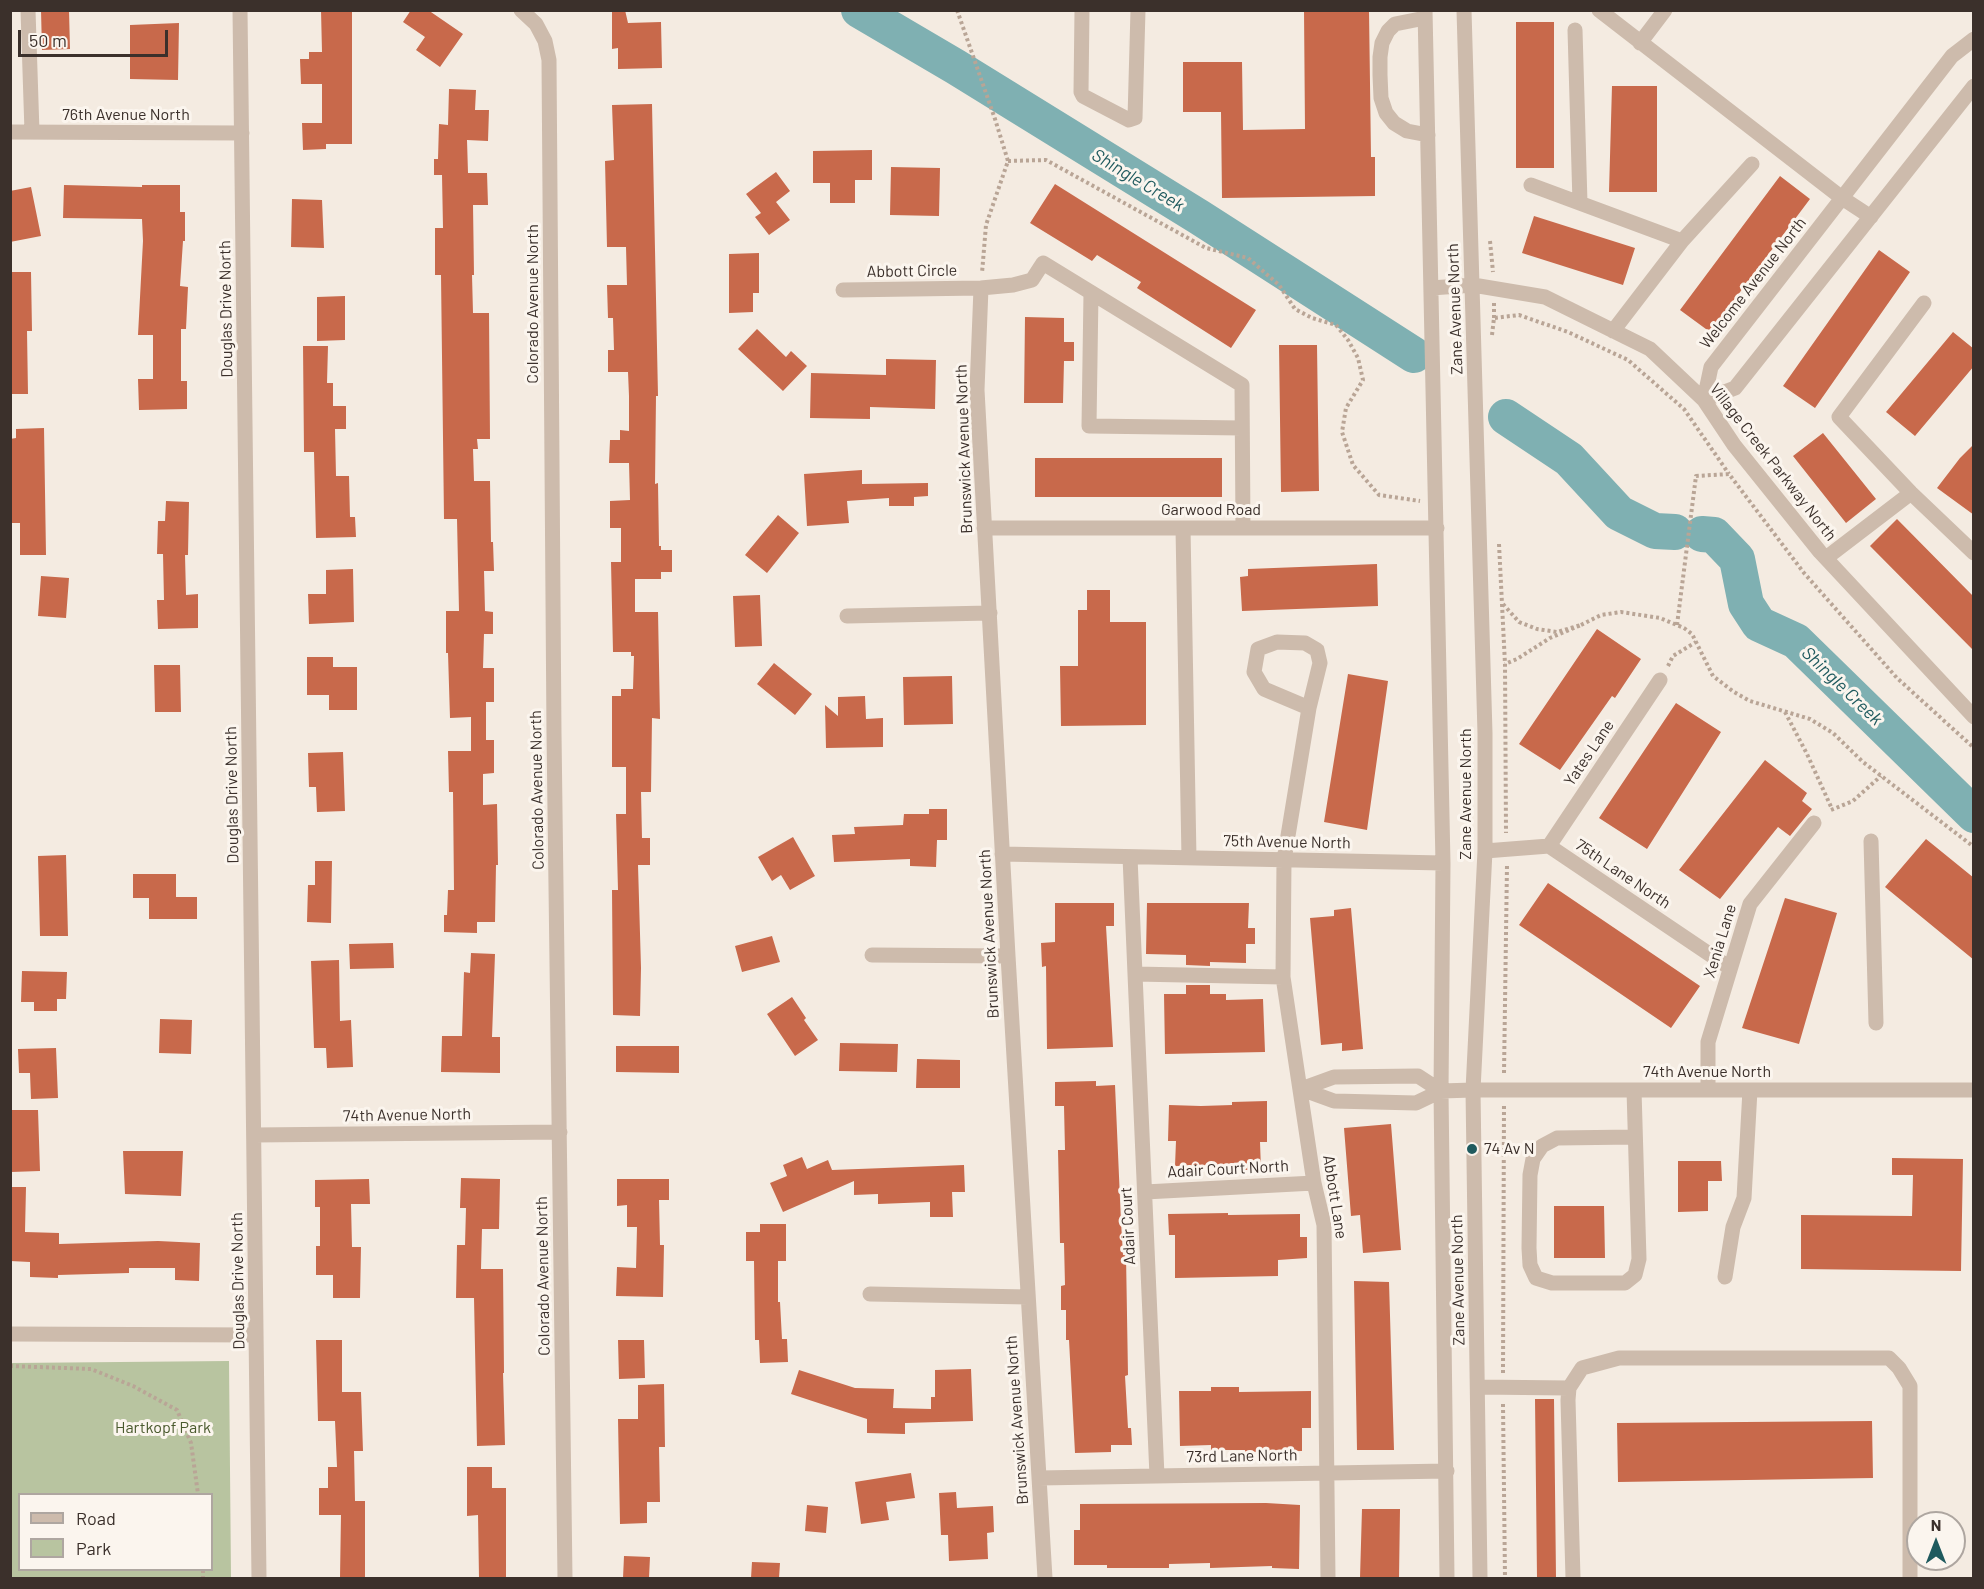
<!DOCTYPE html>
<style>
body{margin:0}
#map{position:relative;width:1984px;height:1589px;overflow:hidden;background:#f4ebe1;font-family:Barlow,sans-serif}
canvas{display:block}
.frame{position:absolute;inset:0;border:12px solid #3b302b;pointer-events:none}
.legend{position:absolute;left:18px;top:1493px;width:195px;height:78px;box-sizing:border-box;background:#fbf5ee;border:2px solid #aea6a0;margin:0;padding:8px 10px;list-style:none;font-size:18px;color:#3b302b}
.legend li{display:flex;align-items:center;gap:12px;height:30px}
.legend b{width:30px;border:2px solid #aea6a0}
.north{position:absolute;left:1906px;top:1511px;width:60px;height:60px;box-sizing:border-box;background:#fbf5ee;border:2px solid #aea6a0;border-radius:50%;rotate:0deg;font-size:16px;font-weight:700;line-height:24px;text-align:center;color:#3b302b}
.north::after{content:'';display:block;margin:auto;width:21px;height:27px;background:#1f5a5e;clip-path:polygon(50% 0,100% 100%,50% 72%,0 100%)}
.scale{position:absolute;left:18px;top:30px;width:150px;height:27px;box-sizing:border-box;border:3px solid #3b302b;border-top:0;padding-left:8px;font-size:18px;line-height:21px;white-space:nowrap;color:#3b302b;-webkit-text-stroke:4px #fbf5ee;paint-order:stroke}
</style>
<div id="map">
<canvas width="1984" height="1589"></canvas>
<div class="frame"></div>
<ul class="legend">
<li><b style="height:8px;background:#cdbbac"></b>Road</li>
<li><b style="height:16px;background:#b8c4a0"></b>Park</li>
</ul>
<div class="north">N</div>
<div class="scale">50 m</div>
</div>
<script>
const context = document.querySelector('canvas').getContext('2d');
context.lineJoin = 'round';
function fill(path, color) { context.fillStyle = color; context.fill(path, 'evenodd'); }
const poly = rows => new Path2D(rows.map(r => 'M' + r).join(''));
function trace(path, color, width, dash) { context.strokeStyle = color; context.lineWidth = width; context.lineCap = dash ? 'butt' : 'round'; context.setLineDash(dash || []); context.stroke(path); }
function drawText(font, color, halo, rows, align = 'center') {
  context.font = font + ' Barlow,sans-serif'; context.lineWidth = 6; context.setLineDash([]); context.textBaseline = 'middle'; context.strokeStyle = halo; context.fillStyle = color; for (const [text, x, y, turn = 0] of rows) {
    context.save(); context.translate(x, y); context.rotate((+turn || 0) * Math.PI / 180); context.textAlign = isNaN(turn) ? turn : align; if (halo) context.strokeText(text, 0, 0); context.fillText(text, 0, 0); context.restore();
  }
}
fill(poly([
 [229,1361,231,1578,11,1578,11,1363],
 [20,1494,212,1494,212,1570,20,1570]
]), '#b8c4a0');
trace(poly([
 [859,10,956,67,1199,217,1414,355],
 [1506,417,1569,459,1619,513,1655,531,1675,532],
 [1702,534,1714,535,1737,559,1746,604,1759,624,1796,641,1974,815]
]), '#7fb0b2', 36);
fill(poly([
 [41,10,69,10,70,49,42,50],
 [321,10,352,10,352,144,326,144,326,149,303,150,302,123,322,123,322,84,301,84,300,59,309,59,309,52,322,52],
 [411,10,428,10,463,34,440,67,416,50,425,37,403,22],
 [612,10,625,10,628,23,661,22,662,68,618,69,618,48,612,49],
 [1304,10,1369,10,1371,157,1375,157,1375,196,1222,198,1221,112,1183,112,1183,62,1242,62,1243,130,1305,129],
 [1516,22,1554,22,1554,168,1516,168],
 [179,23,178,80,130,79,130,25],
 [1612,86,1657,86,1657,192,1609,192],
 [449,89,476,90,475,110,489,110,488,141,467,140,468,173,487,173,488,205,473,205,474,275,472,275,473,313,489,313,490,439,477,439,478,449,473,449,474,481,490,481,491,542,493,542,494,571,484,571,485,611,493,612,493,634,484,634,483,668,494,668,494,702,486,702,486,740,494,740,494,773,483,774,483,805,497,804,498,865,496,865,495,922,477,922,477,933,444,932,444,915,447,915,448,890,454,890,453,792,449,792,448,751,471,751,471,717,450,718,448,653,446,653,446,611,459,611,457,519,444,519,441,275,435,275,435,228,443,228,442,175,434,175,434,159,438,159,439,124,448,125],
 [652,104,658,396,656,396,655,484,658,483,659,546,661,546,661,550,672,550,672,572,661,572,661,579,635,579,635,612,658,612,660,719,652,718,651,792,641,792,642,838,650,838,650,865,638,865,641,968,640,1016,613,1015,612,890,618,890,616,814,626,814,626,767,612,767,612,696,621,696,621,689,633,689,634,656,631,656,631,652,613,652,611,562,621,562,621,528,610,528,610,501,630,500,629,463,609,463,610,440,620,440,620,430,629,431,629,396,628,372,608,372,608,350,614,350,613,318,608,318,607,285,627,285,626,247,607,247,605,161,614,160,612,105],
 [872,150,872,180,855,180,855,203,830,203,830,183,813,183,813,151],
 [891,167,940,168,939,216,890,215],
 [776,172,790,191,776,202,790,220,769,235,755,217,761,213,746,194],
 [1780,176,1810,199,1710,332,1680,310],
 [1055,184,1256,310,1231,348,1137,288,1141,282,1097,255,1092,261,1030,223],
 [64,185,142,187,142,185,180,185,180,212,185,212,185,241,183,241,180,286,188,287,186,329,181,329,181,381,187,381,187,409,139,410,138,379,153,379,153,335,138,335,143,241,142,219,63,218],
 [31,187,41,236,10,242,10,191],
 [292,199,322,200,324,248,291,247],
 [1534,216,1635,248,1623,285,1522,253],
 [1879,250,1910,272,1815,408,1783,386],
 [759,253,759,293,753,293,753,312,729,313,729,254],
 [10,272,31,272,32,331,27,331,28,394,10,394],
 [345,296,345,340,317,341,317,297],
 [1025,317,1064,318,1064,342,1074,342,1074,361,1064,361,1063,403,1024,403],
 [757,329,786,357,791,351,807,366,783,391,738,349],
 [1953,332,1974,349,1974,366,1915,436,1886,412],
 [1279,345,1317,345,1319,491,1281,492],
 [303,346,328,346,327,383,333,383,333,406,346,406,346,429,335,429,336,476,349,476,350,517,355,517,356,537,316,538,314,452,304,452],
 [886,359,936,360,935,409,870,407,870,419,810,418,811,373,886,375],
 [44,428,46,555,20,555,20,523,10,523,10,439,16,438,16,429],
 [1823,433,1876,499,1846,523,1793,456],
 [1974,444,1974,515,1937,488,1960,458],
 [1035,458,1222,458,1222,497,1035,497],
 [862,470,862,484,928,483,928,496,914,497,914,506,889,506,889,498,847,501,849,523,807,526,804,474],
 [166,501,189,502,188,555,185,555,186,595,198,594,198,628,158,629,157,600,164,600,163,554,157,554,158,521,165,521],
 [778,515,799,533,767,573,745,555],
 [1897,519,1974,597,1974,651,1870,546],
 [1377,564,1378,606,1242,611,1240,577,1248,576,1248,569],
 [353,569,354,622,309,624,308,594,326,594,326,570],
 [41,576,69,578,66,618,38,616],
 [1087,590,1110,590,1110,622,1146,622,1146,725,1061,726,1060,666,1078,666,1078,610,1087,610],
 [760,595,762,646,735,647,733,596],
 [1597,629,1641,659,1615,698,1612,696,1560,770,1519,744],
 [307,657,333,657,333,667,357,667,357,710,329,710,329,695,307,695],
 [774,663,812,694,795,715,757,684],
 [154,665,180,665,181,712,155,712],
 [1348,674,1388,681,1367,830,1324,822],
 [952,676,953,724,904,725,903,677],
 [865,696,866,719,883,718,883,747,826,748,825,705,838,716,838,697],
 [1676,703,1721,732,1647,849,1599,818],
 [343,752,345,811,317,812,316,787,309,787,308,753],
 [1765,760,1807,793,1802,801,1812,809,1790,836,1778,827,1720,899,1679,870],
 [929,809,947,809,947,840,937,840,936,867,910,866,910,859,834,862,832,835,855,834,854,827,903,825,904,814,929,814],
 [793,837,815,876,790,890,781,875,772,881,758,857],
 [1926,839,1974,878,1974,960,1885,887],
 [66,855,68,936,40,936,38,856],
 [315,861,332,861,331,923,307,922,308,885,315,885],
 [133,874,176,874,176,897,197,897,197,919,149,919,149,898,133,898],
 [1548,883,1700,986,1671,1028,1519,925],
 [1785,898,1837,913,1799,1044,1742,1028],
 [1055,903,1114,903,1114,926,1106,926,1113,1047,1047,1049,1046,966,1042,967,1041,943,1055,942],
 [1147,903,1249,903,1248,928,1255,928,1255,944,1246,944,1246,963,1210,962,1210,966,1186,965,1186,955,1146,954],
 [1351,908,1363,1049,1342,1051,1342,1043,1321,1045,1310,918,1334,916,1334,910],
 [772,936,780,962,742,972,735,946],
 [393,943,394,968,350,969,349,944],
 [471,953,495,954,492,1037,500,1037,500,1073,441,1072,442,1036,462,1036,464,972,470,973],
 [339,960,340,1021,351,1020,353,1067,327,1068,326,1048,314,1048,311,961],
 [22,971,67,972,66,999,57,999,57,1011,34,1011,34,1002,21,1002],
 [1186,985,1210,985,1210,994,1226,994,1226,1000,1263,999,1265,1052,1165,1054,1164,994,1186,994],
 [792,997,806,1018,804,1020,818,1040,795,1056,767,1014],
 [160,1019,192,1020,191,1054,159,1053],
 [840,1043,898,1044,897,1072,839,1071],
 [616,1046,679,1046,679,1073,616,1072],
 [56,1048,58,1098,31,1099,30,1073,19,1073,18,1049],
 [917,1059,960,1060,960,1088,916,1088],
 [1096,1081,1096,1086,1115,1085,1121,1222,1123,1255,1126,1255,1128,1375,1125,1376,1128,1428,1131,1428,1132,1445,1111,1445,1111,1452,1075,1453,1069,1340,1066,1340,1066,1310,1061,1310,1061,1286,1065,1285,1064,1243,1060,1243,1058,1150,1065,1150,1064,1106,1055,1106,1055,1082],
 [1267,1101,1267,1142,1260,1142,1261,1170,1234,1170,1234,1165,1175,1166,1176,1141,1168,1141,1169,1105,1201,1106,1232,1105,1232,1102],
 [10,1110,38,1110,40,1171,11,1172],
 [1391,1124,1401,1250,1363,1253,1360,1215,1351,1216,1344,1128],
 [123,1151,183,1151,181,1196,125,1194],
 [802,1157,807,1169,828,1160,832,1170,964,1165,965,1192,952,1192,953,1217,930,1217,930,1202,878,1204,878,1194,854,1195,854,1181,783,1212,770,1183,787,1176,783,1165],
 [1892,1158,1963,1159,1961,1271,1801,1269,1801,1215,1912,1216,1913,1175,1892,1175],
 [1678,1161,1721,1161,1722,1181,1708,1181,1708,1211,1678,1212],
 [461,1178,500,1179,499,1229,482,1229,481,1269,503,1269,504,1373,503,1373,505,1445,477,1446,474,1298,456,1298,457,1245,465,1245,466,1208,460,1208],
 [369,1179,370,1204,351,1204,352,1247,361,1247,360,1298,333,1298,333,1275,316,1275,316,1246,320,1246,320,1207,315,1207,315,1180],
 [617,1179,669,1179,669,1200,659,1200,660,1245,664,1245,663,1297,616,1296,617,1267,636,1268,637,1227,627,1227,627,1205,617,1206],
 [10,1187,26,1187,25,1232,59,1233,59,1244,158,1241,200,1243,199,1281,175,1280,175,1268,129,1268,129,1273,58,1275,58,1278,30,1277,30,1262,10,1261],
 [1554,1206,1604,1206,1605,1258,1554,1258],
 [1228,1213,1228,1215,1300,1214,1300,1237,1307,1237,1307,1258,1278,1260,1278,1276,1175,1278,1175,1235,1169,1235,1168,1214],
 [760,1224,786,1224,786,1261,778,1261,778,1302,780,1302,782,1339,787,1339,788,1362,760,1363,759,1340,755,1340,754,1261,746,1261,746,1232,760,1232],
 [1354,1281,1389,1282,1394,1450,1357,1450],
 [316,1340,342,1340,342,1392,361,1392,363,1451,354,1451,355,1501,365,1501,365,1578,340,1578,341,1515,319,1515,319,1488,328,1488,328,1467,337,1467,335,1421,318,1421],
 [618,1340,644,1340,645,1378,619,1379],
 [971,1369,973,1421,905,1423,905,1434,867,1433,867,1419,791,1394,799,1370,855,1388,894,1389,893,1408,931,1409,931,1397,935,1397,935,1370],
 [664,1384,665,1447,659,1447,660,1502,647,1502,647,1523,620,1524,618,1419,638,1419,638,1385],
 [1211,1387,1239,1387,1239,1392,1311,1391,1311,1428,1302,1428,1302,1451,1245,1452,1245,1450,1211,1450,1211,1445,1180,1446,1179,1391,1211,1391],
 [1535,1399,1554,1399,1556,1578,1537,1578],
 [1872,1421,1873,1478,1618,1482,1617,1423],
 [467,1467,492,1467,492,1488,506,1488,506,1578,479,1578,478,1515,467,1516],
 [911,1473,915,1498,886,1502,889,1520,861,1524,855,1482],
 [956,1492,957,1508,993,1506,994,1532,987,1533,988,1559,949,1561,948,1535,941,1535,939,1493],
 [1266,1503,1300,1505,1299,1569,1272,1568,1272,1566,1210,1568,1210,1563,1169,1564,1169,1568,1107,1568,1107,1565,1074,1565,1074,1530,1080,1530,1080,1504],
 [807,1505,828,1507,826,1533,805,1531],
 [1362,1509,1400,1509,1399,1578,1360,1578],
 [624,1556,650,1557,649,1578,623,1578],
 [752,1562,780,1563,779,1578,751,1578]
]), '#c8694b');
trace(poly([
 [957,10,995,119,1008,161,986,225,982,273],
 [1008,161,1046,160,1206,248,1248,258,1279,285,1295,309,1312,318,1336,325,1348,340,1358,358,1363,380,1346,408,1342,432,1353,465,1379,495,1420,501],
 [1490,241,1493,272],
 [1494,303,1494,318],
 [1492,335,1494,318,1519,315,1568,332,1628,360,1684,409,1729,474],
 [1499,544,1505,664,1506,833],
 [1503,604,1519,622,1537,629,1557,632,1581,625,1550,638,1517,659,1505,664],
 [1581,625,1601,615,1621,612,1660,618,1684,628,1692,634,1713,676,1734,692,1750,701,1810,719,1833,733,1863,762,1974,847],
 [1677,625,1696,476,1729,474,1804,573,1897,678,1974,748],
 [1668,666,1673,656,1696,642],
 [1785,712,1807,754,1832,809],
 [1831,810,1853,801,1881,776],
 [1504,1073,1507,865],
 [10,1366,91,1369,133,1386,177,1410,191,1443,198,1494],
 [1503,1373,1504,1104],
 [1503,1404,1505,1578],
 [203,1570,203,1578]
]), '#b9a596', 4, [3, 3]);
trace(poly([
 [28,10,32,132],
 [240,10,259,1578],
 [521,10,536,24,545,41,549,60,554,733,565,1578],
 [1082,10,1081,92,1083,96,1129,120,1135,118,1138,10],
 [1425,10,1443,863,1441,1091,1447,1578],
 [1464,10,1485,733,1485,851,1473,1090,1480,1578],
 [1599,10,1842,198,1871,217],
 [1425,18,1395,24,1388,31,1382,43,1380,57,1380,75,1381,98,1386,113,1394,123,1407,131,1428,135],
 [1575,30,1580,203],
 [1640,43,1665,10],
 [10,132,242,133],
 [1531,185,1682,241],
 [981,288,977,390,1008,956,1045,1578],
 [1431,288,1473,285,1545,297,1650,349,1704,400,1734,445,1820,552,1974,717],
 [843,290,981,288,1013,285,1032,280,1043,263,1242,385,1243,528],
 [1091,293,1089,426,1242,428],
 [1924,303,1839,417,1911,493,1974,553],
 [1613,331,1682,241,1752,164],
 [1704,400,1711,367,1952,56,1974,39],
 [1704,400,1735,388,1974,86],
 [984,528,1437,528],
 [1183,528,1189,858],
 [1826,558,1911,493],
 [847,616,990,613],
 [1309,708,1264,689,1254,672,1258,649,1277,642,1305,643,1317,650,1320,663,1309,708,1284,860,1283,977,1314,1183,1324,1225,1328,1578],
 [1871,841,1876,1023],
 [1549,846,1660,680],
 [1485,851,1549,846,1730,968],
 [1002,854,1443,863],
 [1130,857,1135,974,1283,977],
 [872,955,1008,956],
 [1135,974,1157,1476],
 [1301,1089,1334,1101,1416,1103,1441,1091,1473,1090,1974,1090],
 [1301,1089,1334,1077,1418,1076,1441,1091],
 [1634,1090,1639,1259,1635,1275,1625,1283,1552,1283,1536,1278,1530,1265,1529,1248,1530,1175,1533,1159,1542,1146,1557,1138,1635,1137],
 [1708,1090,1708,1042,1750,904,1814,823],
 [254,1135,560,1132],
 [1145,1192,1314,1183],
 [1725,1277,1733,1227,1744,1198,1750,1090],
 [870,1294,1028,1297],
 [10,1334,256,1335],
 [1478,1387,1569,1388],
 [1039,1478,1447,1471],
 [1573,1578,1568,1400,1569,1388,1582,1368,1619,1358,1889,1358,1899,1368,1910,1386,1910,1578]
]), '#cdbbac', 15);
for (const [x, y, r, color] of [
 [1472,1149,6,"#1f5a5e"]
]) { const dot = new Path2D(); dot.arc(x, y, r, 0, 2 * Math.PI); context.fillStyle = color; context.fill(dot); trace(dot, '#fbf5ee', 2); }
drawText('16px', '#3b302b', '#fbf5ee', [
 ["76th Avenue North",126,115],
 ["Abbott Circle",912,271,-1],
 ["Welcome Avenue North",1753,283,-52],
 ["Colorado Avenue North",533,304,-90],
 ["Douglas Drive North",226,309,-91],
 ["Zane Avenue North",1455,309,-92],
 ["Brunswick Avenue North",964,449,-92],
 ["Village Creek Parkway North",1773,462,52],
 ["Garwood Road",1211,510],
 ["Yates Lane",1589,753,-56],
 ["Colorado Avenue North",537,790,-91],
 ["Zane Avenue North",1466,794,-90],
 ["Douglas Drive North",232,795,-91],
 ["75th Avenue North",1287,842,1],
 ["75th Lane North",1623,874,34],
 ["Brunswick Avenue North",989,934,-93],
 ["Xenia Lane",1720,941,-73],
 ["74th Avenue North",1707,1072],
 ["74th Avenue North",407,1115,-1],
 ["Adair Court North",1228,1169,-3],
 ["Abbott Lane",1335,1197,81],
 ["Adair Court",1128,1226,-93],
 ["Colorado Avenue North",543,1276,-91],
 ["Zane Avenue North",1458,1280,-91],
 ["Douglas Drive North",238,1281,-91],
 ["Brunswick Avenue North",1017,1420,-94],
 ["73rd Lane North",1242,1456,-1]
]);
drawText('16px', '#3b302b', '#fbf5ee', [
 ["74 Av N",1484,1149]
], 'left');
drawText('16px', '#4a5a2e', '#fbf5ee', [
 ["Hartkopf Park",163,1428]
]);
drawText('italic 18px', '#1f5a5e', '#fbf5ee', [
 ["Shingle Creek",1138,180,31],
 ["Shingle Creek",1842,686,44]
]);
</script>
